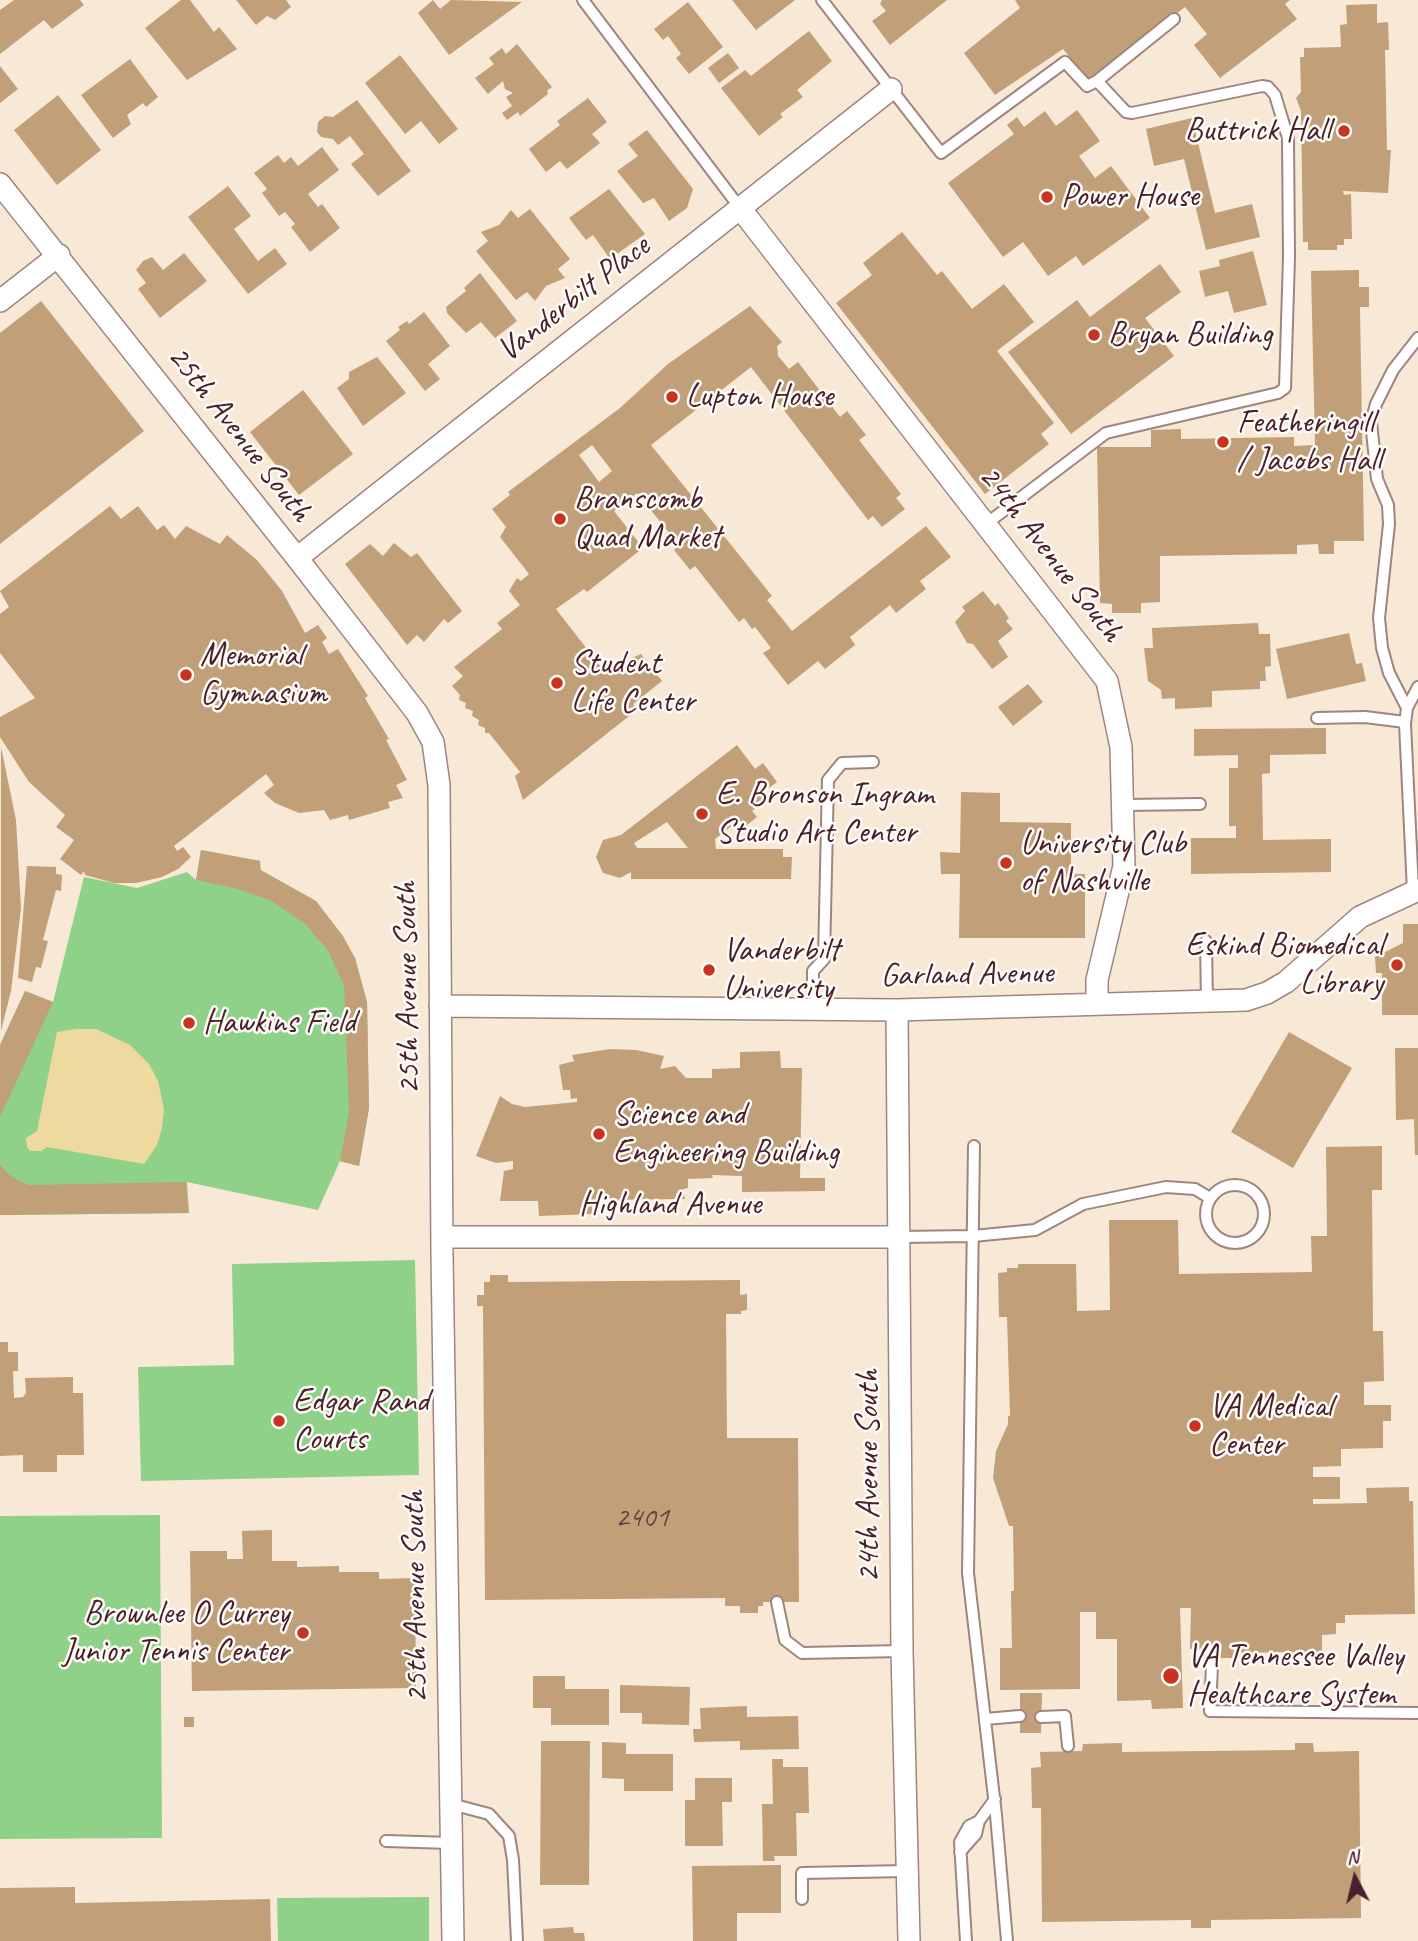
<!DOCTYPE html>
<style>
body{margin:0}
#map{position:relative;width:1418px;height:1941px;overflow:hidden;background:#f7e9d5;font-family:Caveat,sans-serif}
canvas{display:block}
.north{position:absolute;left:1320px;top:1843px;width:70px;height:70px;-webkit-text-stroke:5px #fdfcf7;paint-order:stroke;rotate:353deg;font-size:19px;font-weight:700;line-height:28px;text-align:center;color:#4a1f2b}
.north::after{content:'';display:block;margin:auto;width:24px;height:32px;background:#4a1f2b;clip-path:polygon(50% 0,100% 100%,50% 72%,0 100%)}
</style>
<div id="map">
<canvas width="1418" height="1941"></canvas>
<div class="north">N</div>
</div>
<script>
const context = document.querySelector('canvas').getContext('2d');
context.lineJoin = 'round';
function fill(path, color) { context.fillStyle = color; context.fill(path, 'evenodd'); }
const poly = rows => new Path2D(rows.map(r => 'M' + r).join(''));
function trace(path, color, width, dash) { context.strokeStyle = color; context.lineWidth = width; context.lineCap = dash ? 'butt' : 'round'; context.setLineDash(dash || []); context.stroke(path); }
function drawText(font, color, halo, rows, align = 'center') {
  context.font = font + ' Caveat,sans-serif'; context.lineWidth = 5; context.setLineDash([]); context.textBaseline = 'middle'; context.strokeStyle = halo; context.fillStyle = color; for (const [text, x, y, turn = 0] of rows) {
    context.save(); context.translate(x, y); context.rotate((+turn || 0) * Math.PI / 180); context.textAlign = isNaN(turn) ? turn : align; if (halo) context.strokeText(text, 0, 0); context.fillText(text, 0, 0); context.restore();
  }
}
fill(poly([
 [201,850,260,861,261,870,316,901,355,958,367,1002,369,1108,359,1166,340,1161,318,1210,187,1182,189,1213,0,1215,0,1045,25,991,53,1002,84,877,137,888,187,872,196,880],
 [415,1260,419,1475,141,1481,138,1367,234,1365,232,1264],
 [160,1515,162,1838,0,1839,0,1516],
 [429,1897,429,1941,278,1941,277,1898]
]), '#8fd189');
fill(poly([
 [76,1029,96,1029,130,1045,149,1064,158,1081,164,1109,162,1128,157,1145,144,1164,47,1147,41,1151,30,1151,27,1147,26,1138,37,1131,57,1032]
]), '#eeda9e');
fill(poly([
 [14,0,80,0,84,5,52,29,44,20,0,54,0,10],
 [181,0,190,0,214,32,219,27,237,49,187,80,145,28],
 [236,0,286,0,291,7,275,20,267,16,256,25],
 [433,0,440,9,451,0,522,2,449,55,418,13],
 [732,0,795,0,756,30],
 [882,0,947,0,890,45,872,21,886,11,880,4],
 [1015,0,1290,0,1285,4,1297,19,1220,78,1194,45,1207,34,1185,7,1090,82,1063,49,995,95,964,53,1020,8],
 [688,2,723,47,689,74,676,58,681,54,668,36,663,40,654,29],
 [1377,4,1377,23,1388,22,1389,50,1385,50,1387,150,1391,150,1388,193,1343,191,1344,195,1351,194,1352,239,1344,239,1344,245,1337,245,1337,250,1308,250,1308,242,1303,242,1301,111,1296,98,1301,92,1300,57,1304,57,1304,48,1341,47,1340,25,1347,24,1346,5],
 [809,31,832,61,797,90,803,97,780,114,783,117,759,136,721,88,745,70,751,76],
 [517,44,552,87,547,91,548,94,520,116,518,112,507,120,502,113,512,106,506,97,513,93,505,89,503,81,488,94,475,78,494,64,489,58,502,48,506,54],
 [728,53,739,68,719,83,708,68],
 [400,55,458,129,439,144,421,121,405,134,365,83],
 [130,59,158,97,146,107,143,103,127,115,131,124,113,138,81,95],
 [0,66,18,89,0,103],
 [58,95,101,150,57,185,14,130],
 [588,98,607,122,592,134,600,143,567,169,560,161,546,172,529,149,560,125,557,121],
 [357,100,411,171,378,196,351,164,364,154,350,136,338,145,333,139,321,137,317,132,318,122,325,116,333,117],
 [1077,110,1100,141,1079,156,1095,178,1111,166,1150,218,1083,266,1076,256,1048,276,1023,242,1003,257,948,183,1014,134,1007,125,1017,117,1024,127,1045,111,1056,126],
 [1192,118,1215,213,1252,204,1260,237,1206,250,1184,159,1154,166,1146,129],
 [647,130,693,189,687,208,669,221,654,198,643,203,617,171,638,156,628,144],
 [322,147,339,170,308,194,318,207,322,204,340,228,310,252,291,227,295,224,285,212,279,216,262,193,267,189,254,173,278,155,284,163,291,157,298,166],
 [228,186,251,216,234,229,258,261,275,248,287,264,248,294,188,217],
 [609,189,645,234,610,259,593,235,586,240,569,218],
 [530,209,570,259,558,269,565,278,546,286,535,301,527,292,516,300,476,251,488,241,481,232,499,225,511,210,518,218],
 [902,232,937,275,942,271,972,309,1004,284,1034,322,997,351,1054,423,1041,434,1049,444,985,494,836,303,872,275,863,263],
 [1253,251,1267,305,1234,313,1228,291,1205,297,1199,271,1220,266,1219,260],
 [184,253,207,281,160,318,138,289,146,283,136,270,143,261,152,257,163,270],
 [1160,264,1181,292,1145,318,1174,356,1071,434,1008,352,1077,300,1090,317],
 [1359,270,1359,287,1369,287,1369,307,1360,307,1364,541,1334,541,1334,554,1319,554,1318,544,1297,545,1297,554,1160,556,1160,602,1141,603,1141,613,1112,613,1112,604,1100,603,1097,447,1151,447,1151,430,1181,429,1181,439,1294,437,1294,446,1315,445,1311,271],
 [480,273,517,321,495,338,481,322,466,333,447,313,446,307,466,291,464,288],
 [41,301,144,431,0,544,0,333],
 [750,306,782,342,777,346,778,356,789,369,798,362,840,417,847,411,866,435,859,440,901,494,896,498,905,509,882,527,873,516,868,520,751,367,651,445,772,596,767,600,792,631,926,526,951,557,920,581,926,589,896,613,890,605,850,637,855,645,825,669,818,661,788,685,763,653,771,648,755,627,752,629,744,618,739,622,695,566,690,570,674,550,679,545,637,493,614,511,643,548,587,592,584,589,556,609,604,671,641,654,662,681,633,704,638,709,523,800,515,776,520,772,489,733,485,733,485,728,478,725,479,720,472,716,473,711,465,708,466,703,459,700,460,695,452,686,463,676,454,667,502,629,497,623,520,605,509,591,517,578,521,581,529,574,500,537,506,527,492,509,510,495,508,492,620,408,668,364],
 [592,445,612,471,599,482,579,455],
 [424,312,450,346,428,364,440,379,425,391,386,341,400,330,398,327,407,321,409,324],
 [377,357,406,393,363,426,337,388,349,379,349,372],
 [303,390,353,454,299,495,250,432],
 [110,506,121,519,138,506,157,530,164,525,175,539,186,526,220,544,227,535,257,560,282,591,305,633,318,625,327,638,322,642,329,654,338,649,368,696,365,698,389,739,386,740,407,780,396,785,403,798,388,802,390,808,349,820,348,815,330,820,324,810,299,813,275,803,264,793,274,785,266,774,174,846,177,851,183,847,191,857,178,869,162,877,136,883,114,883,85,875,84,871,81,875,60,859,74,840,56,827,65,815,29,782,0,737,0,717,35,698,0,653,0,614,9,607,0,591],
 [394,543,411,557,417,553,462,611,448,623,444,619,424,642,417,635,407,645,345,564,370,544,383,556],
 [983,591,995,606,998,603,1009,618,1006,621,1013,629,998,641,1008,657,992,669,973,644,967,643,955,622,965,611,962,607],
 [1258,623,1259,634,1270,634,1271,666,1265,667,1266,681,1260,681,1260,689,1212,691,1212,707,1175,709,1175,698,1162,699,1161,690,1148,681,1144,648,1153,648,1152,628],
 [1349,633,1356,664,1362,663,1366,681,1287,699,1276,649],
 [1028,684,1043,702,1013,726,998,707],
 [1326,728,1326,754,1270,755,1270,773,1262,774,1263,840,1331,839,1331,872,1191,874,1191,838,1236,838,1236,826,1229,826,1229,768,1238,768,1238,755,1194,756,1194,729],
 [737,745,755,769,763,763,777,782,762,793,767,799,752,811,757,817,740,831,734,824,715,839,716,849,783,849,783,857,792,857,791,879,631,879,631,872,620,878,603,873,596,857,603,840,621,835],
 [667,822,688,848,637,848,634,843],
 [1,747,16,820,21,908,11,991,1,1031],
 [961,792,1000,793,1000,822,1071,823,1071,874,1085,874,1085,938,959,938,960,874,941,874,940,852,960,853],
 [201,850,260,861,260,870,316,901,343,936,355,958,367,1002,369,1108,359,1166,340,1161,349,1112,344,985,327,949,305,924,270,900,234,888,196,880],
 [27,866,56,867,56,874,62,875,61,891,56,890,43,940,48,941,41,968,36,967,32,982,18,978],
 [1403,924,1418,924,1418,1015,1382,1015,1382,973,1376,973,1375,957,1403,943],
 [25,991,53,1002,0,1117,0,1045],
 [1289,1032,1352,1068,1293,1168,1231,1132],
 [1395,1048,1418,1048,1418,1155,1415,1155,1414,1119,1396,1120],
 [610,1049,636,1050,664,1056,660,1069,675,1066,686,1078,712,1078,712,1069,740,1068,740,1052,780,1051,781,1068,802,1068,800,1178,825,1178,825,1191,742,1192,742,1176,712,1175,713,1178,688,1179,688,1188,683,1189,685,1199,592,1200,592,1214,539,1216,538,1201,500,1201,504,1171,513,1169,513,1161,496,1163,476,1156,500,1096,512,1104,525,1107,577,1102,577,1098,571,1099,570,1090,563,1090,559,1065,574,1061,572,1055],
 [1382,1146,1382,1190,1372,1190,1373,1331,1383,1331,1384,1381,1364,1382,1364,1405,1391,1405,1391,1421,1383,1421,1383,1448,1341,1449,1341,1466,1313,1467,1313,1477,1340,1477,1340,1499,1313,1499,1313,1504,1367,1503,1366,1488,1409,1487,1409,1501,1413,1501,1415,1614,1345,1615,1345,1623,1336,1623,1336,1634,1322,1635,1322,1656,1288,1657,1287,1652,1239,1653,1239,1658,1219,1658,1219,1648,1190,1649,1191,1608,1180,1608,1183,1708,1152,1709,1151,1700,1117,1701,1117,1639,1096,1639,1096,1612,1080,1612,1080,1689,1000,1690,1000,1648,1012,1648,1011,1591,1014,1591,1013,1526,1009,1526,993,1478,996,1451,1008,1424,1008,1416,1010,1416,1007,1317,999,1317,998,1273,1007,1272,1007,1268,1018,1268,1018,1264,1076,1264,1077,1311,1110,1310,1109,1220,1178,1220,1179,1274,1312,1272,1311,1236,1327,1236,1326,1147],
 [0,1164,9,1175,28,1185,186,1182,189,1213,0,1215],
 [490,1275,508,1275,508,1282,740,1280,740,1295,747,1294,747,1310,741,1311,741,1314,726,1314,727,1438,798,1438,799,1602,763,1602,763,1606,758,1606,758,1613,740,1613,740,1606,725,1606,725,1598,485,1600,483,1306,477,1306,477,1295,484,1295,484,1282,490,1282],
 [0,1342,8,1342,8,1352,18,1352,18,1371,13,1371,14,1398,23,1397,26,1393,25,1378,73,1377,73,1393,83,1393,84,1455,57,1455,57,1472,23,1472,23,1455,0,1456],
 [272,1530,272,1561,297,1561,297,1567,339,1566,339,1572,379,1572,379,1579,415,1578,416,1688,192,1691,190,1551,227,1551,227,1559,243,1559,242,1531],
 [533,1676,565,1676,565,1689,609,1689,609,1725,551,1725,551,1708,533,1708],
 [620,1685,690,1687,689,1725,642,1724,642,1713,620,1713],
 [1020,1693,1042,1693,1041,1733,1020,1733],
 [747,1706,747,1717,798,1716,799,1749,740,1750,740,1741,694,1742,693,1729,701,1729,700,1708],
 [184,1717,194,1717,194,1727,184,1727],
 [541,1741,590,1741,589,1885,540,1885],
 [602,1742,626,1743,626,1754,673,1754,673,1791,624,1791,624,1779,602,1778],
 [1122,1743,1122,1752,1295,1750,1295,1743,1313,1743,1314,1752,1359,1751,1361,1918,1211,1920,1211,1928,1191,1928,1191,1920,1042,1922,1041,1808,1032,1808,1031,1768,1041,1767,1040,1752,1082,1751,1083,1744],
 [772,1759,783,1759,783,1767,808,1767,809,1813,796,1813,797,1856,774,1856,775,1861,763,1861,762,1804,773,1804],
 [695,1778,732,1778,732,1802,722,1802,723,1846,685,1846,685,1800,695,1800],
 [781,1865,781,1913,737,1913,737,1941,693,1941,692,1866],
 [75,1887,75,1903,270,1899,271,1941,0,1941,0,1888],
 [573,1927,574,1933,584,1933,585,1941,544,1941,543,1929]
]), '#c19f78');
const service = poly([
 [583,0,740,208],
 [822,0,941,153,1065,62,1087,86,1097,81,1126,112,1132,113,1262,86,1268,87,1275,95,1288,138,1289,257,1285,388,1278,393,1106,433,986,524],
 [1097,81,1174,19],
 [1407,708,1389,673,1382,648,1379,618,1389,524,1388,505,1377,479,1371,422,1376,404,1393,370,1418,338],
 [1317,718,1365,717,1405,722],
 [1125,805,1200,804],
 [1413,891,1405,724,1407,708,1418,687],
 [1206,941,1207,1002],
 [820,1008,813,992,813,971,824,959,828,780,842,763,873,762],
 [974,1146,968,1573,996,1815,1007,1941],
 '1206 1214a29 29 0 1 1 58 0a29 29 0 1 1-58 0Z',
 [899,1237,973,1236,1035,1230,1083,1204,1166,1187,1195,1189,1210,1198],
 [777,1602,785,1640,802,1653,902,1651],
 [1212,1665,1210,1711,1418,1713],
 [1041,1717,1065,1716,1068,1746],
 [985,1719,1020,1716],
 [451,1804,489,1814,509,1836,513,1860,517,1941],
 [386,1841,451,1843],
 [960,1852,976,1834,979,1821],
 [802,1899,802,1873,907,1871],
 [966,1941,960,1842,969,1826,979,1821,995,1799]
]);
const minor = poly([
 [0,184,297,558,417,713,433,742,439,785,442,1255,453,1941],
 [740,208,1107,681,1121,747,1124,866,1097,980,1097,1004],
 [0,301,59,255],
 [297,558,891,89],
 [440,1006,897,1010,1246,1000,1267,993,1286,982,1360,917,1418,890],
 [897,1010,902,1651,909,1941],
 [442,1237,899,1237]
]);
trace(service, '#a08480', 14);
trace(minor, '#a08480', 24);
trace(service, '#fff', 10);
trace(minor, '#fff', 21);
for (const [x, y, r, color] of [
 [1344,131,7,"#c8321e"],
 [1047,197,7,"#c8321e"],
 [1094,335,7,"#c8321e"],
 [672,397,7,"#c8321e"],
 [1223,442,7,"#c8321e"],
 [560,519,7,"#c8321e"],
 [186,675,7,"#c8321e"],
 [557,683,7,"#c8321e"],
 [702,814,7,"#c8321e"],
 [1006,863,7,"#c8321e"],
 [1397,965,7,"#c8321e"],
 [709,970,7,"#c8321e"],
 [189,1023,7,"#c8321e"],
 [599,1134,7,"#c8321e"],
 [279,1421,7,"#c8321e"],
 [1195,1426,7,"#c8321e"],
 [303,1633,7,"#c8321e"],
 [1171,1676,9,"#c8321e"]
]) { const dot = new Path2D(); dot.arc(x, y, r, 0, 2 * Math.PI); context.fillStyle = color; context.fill(dot); trace(dot, '#fdfcf7', 2.5); }
drawText('30px', '#683f3e', null, [
 ["2401",642,1518]
]);
drawText('33px', '#4a1f2b', '#fdfcf7', [
 ["Buttrick Hall",1330,131,"right"],
 ["Power House",1061,197],
 ["Bryan Building",1108,335],
 ["Lupton House",686,397],
 ["Featheringill",1237,423],
 ["/ Jacobs Hall",1237,461],
 ["Branscomb",574,500],
 ["Quad Market",574,538],
 ["Memorial",200,656],
 ["Gymnasium",200,694],
 ["Student",571,664],
 ["Life Center",571,702],
 ["E. Bronson Ingram",716,795],
 ["Studio Art Center",716,833],
 ["University Club",1020,844],
 ["of Nashville",1020,882],
 ["Eskind Biomedical",1383,946,"right"],
 ["Library",1383,984,"right"],
 ["Vanderbilt",723,951],
 ["University",723,989],
 ["Hawkins Field",203,1023],
 ["Science and",613,1115],
 ["Engineering Building",613,1153],
 ["Edgar Rand",293,1402],
 ["Courts",293,1440],
 ["VA Medical",1209,1407],
 ["Center",1209,1445],
 ["Brownlee O Currey",289,1614,"right"],
 ["Junior Tennis Center",289,1652,"right"],
 ["VA Tennessee Valley",1187,1657],
 ["Healthcare System",1187,1695]
], 'left');
drawText('33px', '#4a1f2b', '#fdfcf7', [
 ["Vanderbilt Place",574,299,-38],
 ["25th Avenue South",239,434,52],
 ["24th Avenue South",1050,554,52],
 ["Garland Avenue",967,975,-1],
 ["25th Avenue South",408,988,-91],
 ["Highland Avenue",670,1205],
 ["24th Avenue South",869,1476,-90],
 ["25th Avenue South",416,1597,-91]
]);
</script>
